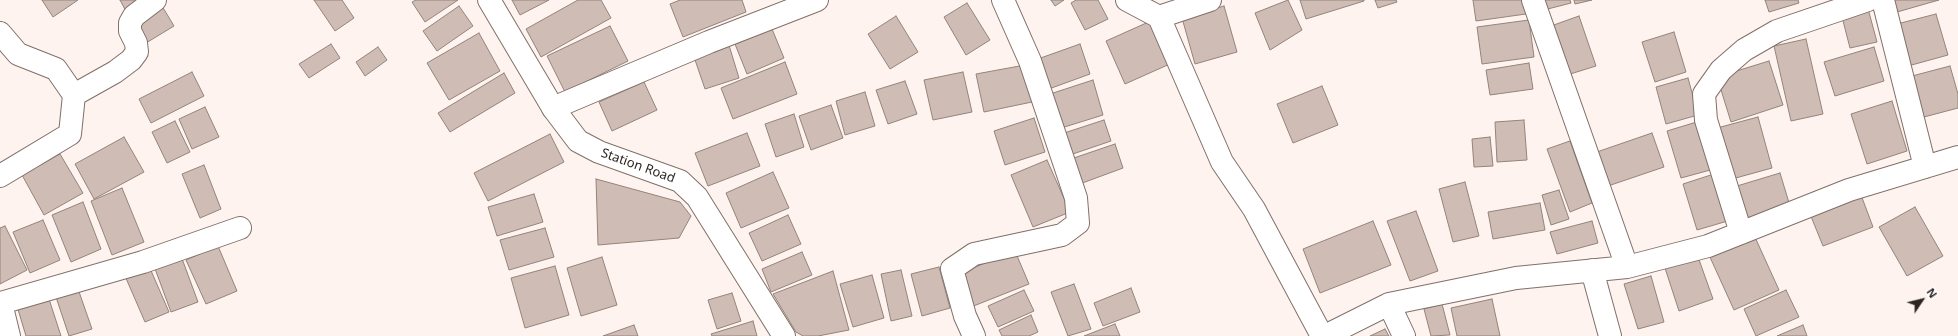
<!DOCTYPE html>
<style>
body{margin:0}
#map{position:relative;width:1958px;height:336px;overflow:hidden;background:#fef3ee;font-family:"Noto Sans",sans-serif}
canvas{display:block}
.north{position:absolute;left:1902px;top:280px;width:40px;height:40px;-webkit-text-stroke:3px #fff;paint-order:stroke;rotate:55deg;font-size:11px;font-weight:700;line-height:16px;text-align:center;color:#2b2421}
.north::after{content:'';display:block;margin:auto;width:14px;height:18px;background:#2b2421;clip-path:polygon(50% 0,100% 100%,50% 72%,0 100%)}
</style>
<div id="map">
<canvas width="1958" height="336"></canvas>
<div class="north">N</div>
</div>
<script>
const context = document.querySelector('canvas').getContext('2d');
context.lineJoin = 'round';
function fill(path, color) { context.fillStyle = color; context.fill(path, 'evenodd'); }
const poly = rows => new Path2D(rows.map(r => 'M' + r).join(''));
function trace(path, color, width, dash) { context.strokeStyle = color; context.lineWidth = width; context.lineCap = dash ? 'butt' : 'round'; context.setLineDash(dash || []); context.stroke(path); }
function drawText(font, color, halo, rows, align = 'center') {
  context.font = font + ' "Noto Sans",sans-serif'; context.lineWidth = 3.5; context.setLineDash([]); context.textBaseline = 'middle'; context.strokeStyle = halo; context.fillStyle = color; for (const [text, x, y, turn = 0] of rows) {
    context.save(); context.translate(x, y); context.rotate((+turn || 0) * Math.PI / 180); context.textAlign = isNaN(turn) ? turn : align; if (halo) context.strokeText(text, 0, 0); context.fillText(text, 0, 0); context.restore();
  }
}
const building = poly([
 [42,0,78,0,53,17,42,0],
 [120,0,150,0,127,13,120,0],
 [314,0,342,0,354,18,335,31,314,0],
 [416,0,458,0,425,22,412,2,416,0],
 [512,0,549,0,520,15,512,0],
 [578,0,601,0,611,18,541,57,526,29,578,0],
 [680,0,742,0,746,12,683,37,670,4,680,0],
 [1051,0,1064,0,1055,6,1051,0],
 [1076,0,1098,0,1108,19,1085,30,1071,3,1076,0],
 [1288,0,1302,30,1270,50,1255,13,1288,0],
 [1300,0,1364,0,1364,1,1306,19,1300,0],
 [1375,0,1396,0,1397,2,1378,8,1375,0],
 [1473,0,1523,0,1526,14,1476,21,1473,0],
 [1537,0,1570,0,1571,3,1540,11,1537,0],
 [1574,0,1592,0,1575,4,1574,0],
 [1765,0,1798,0,1799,3,1769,12,1765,0],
 [1894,0,1939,0,1897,12,1894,0],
 [159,1,174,26,146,43,131,18,159,1],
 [967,3,990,40,966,55,944,17,967,3],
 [1867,5,1877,42,1850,48,1841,13,1867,5],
 [459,6,473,26,437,51,423,31,459,6],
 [1224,6,1237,52,1195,64,1182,18,1224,6],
 [1936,14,1948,55,1908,66,1897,24,1936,14],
 [896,16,918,52,890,69,868,34,896,16],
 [1579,16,1596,66,1567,75,1551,26,1579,16],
 [1153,20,1172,63,1125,84,1106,41,1153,20],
 [1529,20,1534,57,1482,64,1477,27,1529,20],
 [610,26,628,61,565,92,547,56,610,26],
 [772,29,784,58,747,74,735,44,772,29],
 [1674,32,1686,72,1655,82,1642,42,1674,32],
 [479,33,500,71,449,100,427,63,479,33],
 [1806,39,1823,114,1791,121,1774,46,1806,39],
 [728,42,739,78,705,89,693,54,728,42],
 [331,44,340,58,309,78,299,64,331,44],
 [1080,44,1090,74,1046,90,1035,60,1080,44],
 [378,47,387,60,365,76,356,62,378,47],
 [1874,47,1884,81,1835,96,1824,62,1874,47],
 [1769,61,1783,105,1731,122,1717,77,1769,61],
 [785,62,797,94,733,119,721,88,785,62],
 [1529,63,1533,89,1490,95,1486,70,1529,63],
 [1025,65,1032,102,984,112,976,74,1025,65],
 [1950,66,1958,94,1958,108,1924,117,1912,76,1950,66],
 [192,72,204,96,151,123,139,99,192,72],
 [963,72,972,112,933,120,924,80,963,72],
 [504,73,515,93,450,132,438,113,504,73],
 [1688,78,1698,115,1666,124,1656,87,1688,78],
 [1093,80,1103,115,1058,129,1047,95,1093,80],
 [905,81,917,114,888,124,876,90,905,81],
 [644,82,657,110,612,131,599,102,644,82],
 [1322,86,1338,125,1293,143,1277,104,1322,86],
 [865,92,875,126,845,135,836,101,865,92],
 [1892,101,1907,151,1867,164,1851,114,1892,101],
 [831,105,843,138,811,150,799,116,831,105],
 [205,107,219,137,192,149,179,119,205,107],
 [794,114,804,147,776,157,765,124,794,114],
 [1758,117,1772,168,1732,179,1717,128,1758,117],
 [1034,118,1045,152,1005,165,994,131,1034,118],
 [1104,120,1111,141,1064,157,1058,135,1104,120],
 [1524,120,1527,160,1497,162,1495,122,1524,120],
 [175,121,190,152,167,163,152,132,175,121],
 [1700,121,1714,169,1681,178,1667,131,1700,121],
 [747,133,760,166,708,186,695,153,747,133],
 [1652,133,1664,167,1602,188,1591,154,1652,133],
 [550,134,564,162,488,201,474,173,550,134],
 [124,137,144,172,94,199,75,164,124,137],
 [1490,137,1493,166,1474,167,1472,139,1490,137],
 [1570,141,1592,203,1570,212,1547,149,1570,141],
 [1115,144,1123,168,1077,185,1068,160,1115,144],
 [60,154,83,193,44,215,22,175,60,154],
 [1047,160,1070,212,1033,227,1011,175,1047,160],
 [204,165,221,209,200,218,182,174,204,165],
 [773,172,789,208,741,228,726,193,773,172],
 [1717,173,1731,220,1697,230,1683,184,1717,173],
 [1780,173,1790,206,1747,219,1737,186,1780,173],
 [596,179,680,202,691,216,679,238,598,245,596,179],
 [1465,182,1479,236,1453,242,1439,189,1465,182],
 [122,188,144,242,112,255,91,201,122,188],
 [1559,190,1569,219,1551,225,1542,195,1559,190],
 [534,194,543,222,497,236,488,207,534,194],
 [1861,195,1873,227,1823,246,1810,214,1861,195],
 [83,202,101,249,71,262,52,215,83,202],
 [1540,203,1545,230,1493,239,1488,212,1540,203],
 [1915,207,1943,256,1907,276,1879,227,1915,207],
 [1416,211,1438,271,1410,281,1387,221,1416,211],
 [788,215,801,244,762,261,749,233,788,215],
 [43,220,60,260,30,273,13,232,43,220],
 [1373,221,1391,265,1320,293,1303,249,1373,221],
 [1592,221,1598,243,1557,254,1550,232,1592,221],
 [5,226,27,270,0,284,0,228,5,226],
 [545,228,554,257,509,270,500,240,545,228],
 [1754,235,1779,290,1734,310,1709,255,1754,235],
 [218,246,237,291,206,304,186,260,218,246],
 [1015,251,1029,284,971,307,958,274,1015,251],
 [802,252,812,275,771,292,762,269,802,252],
 [1697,254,1713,299,1679,311,1664,265,1697,254],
 [181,256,198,302,171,312,154,266,181,256],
 [602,257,617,305,581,316,567,268,602,257],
 [149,266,169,312,145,322,125,276,149,266],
 [555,266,569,315,525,328,511,278,555,266],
 [939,267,950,308,922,316,911,274,939,267],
 [901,270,912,316,891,321,881,274,901,270],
 [833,271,849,330,818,336,803,336,796,332,773,294,833,271],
 [872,275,884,318,853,327,840,284,872,275],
 [1651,276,1664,322,1638,329,1624,284,1651,276],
 [1074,284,1091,329,1068,336,1051,292,1074,284],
 [77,286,92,329,69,336,55,294,77,286],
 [1131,288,1140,312,1103,326,1094,303,1131,288],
 [1024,290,1034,311,998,327,988,306,1024,290],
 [1786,290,1799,317,1756,336,1744,309,1786,290],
 [732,293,741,321,717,329,708,300,732,293],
 [48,296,61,336,26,336,17,306,48,296],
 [1492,299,1500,336,1457,336,1451,308,1492,299],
 [1442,304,1450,335,1431,336,1424,309,1442,304],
 [1031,315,1038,332,1029,336,1002,336,999,330,1031,315],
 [753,321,757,336,712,336,711,334,753,321],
 [1115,324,1120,336,1084,336,1115,324],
 [634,325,638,336,603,336,634,325],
 [1803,325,1807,336,1777,336,1803,325],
 [1385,329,1389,336,1370,336,1385,329]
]);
fill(building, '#cfbdb5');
trace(building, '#93837c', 1);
const minor = poly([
 [1127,0,1159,17,1222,162,1254,209,1322,336],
 [1533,0,1627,267],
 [1883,0,1925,167],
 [1159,17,1210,0],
 [0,33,18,54,56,69,74,95,70,134,0,176],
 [74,95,115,72,131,60,137,52,136,43,130,31,130,23,134,16,155,0],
 [553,108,709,42,817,0],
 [1741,233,1706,120,1704,94,1721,70,1744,50,1777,31,1868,0],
 [1592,270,1610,336],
 [1389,304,1404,336],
 [9,336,1,303,143,262,240,228],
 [974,336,965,316,952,269,974,254,1062,235,1078,223,1076,198,1030,61,1003,0],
 [1325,336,1389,304,1516,278,1627,267,1708,246,1849,190,1958,157]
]);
const secondary = poly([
 [489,0,553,108,578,141,599,152,680,181,697,197,784,336]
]);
trace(minor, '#807069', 24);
trace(secondary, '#807069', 24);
trace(minor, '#fff', 22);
trace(secondary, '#fff', 22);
drawText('13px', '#2b2421', '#fff', [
 ["Station Road",638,166,20]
]);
</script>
